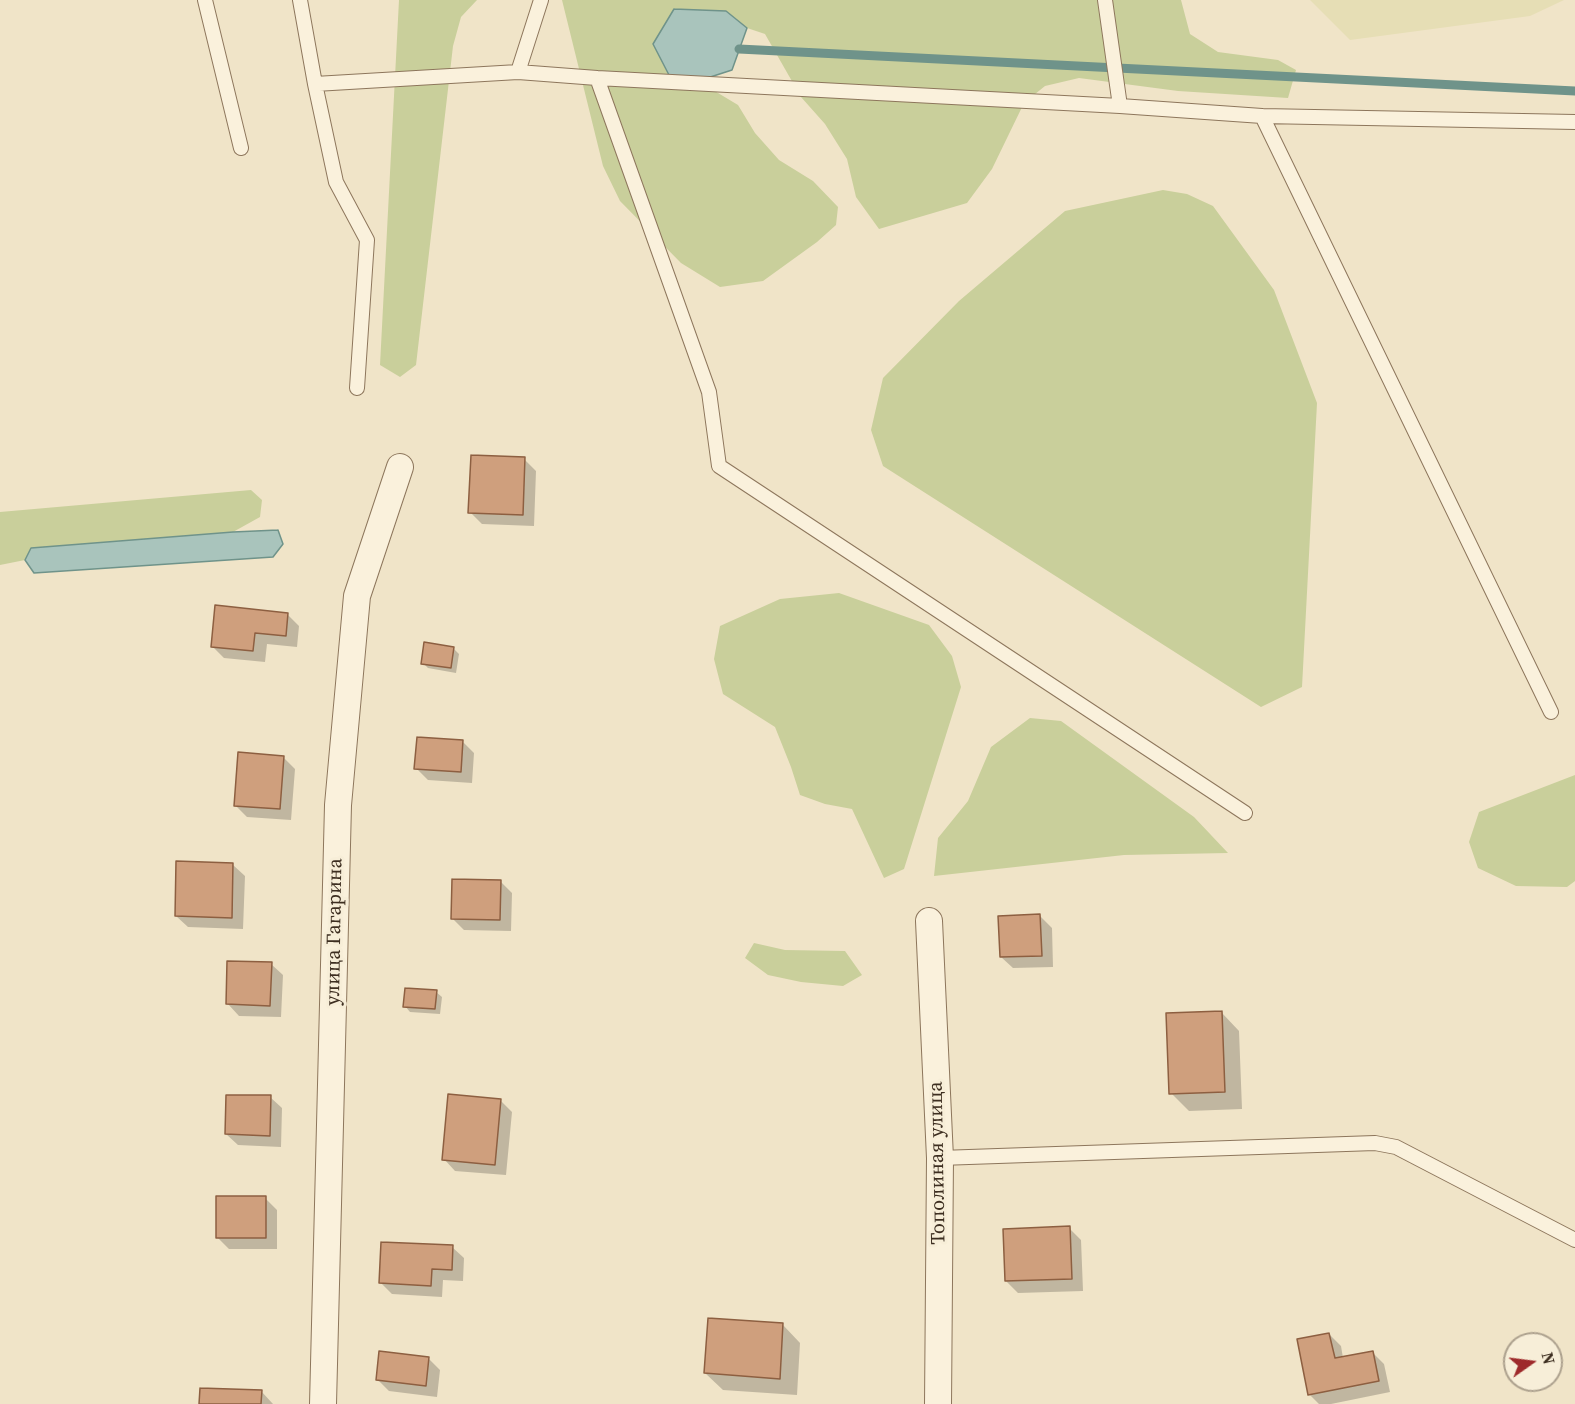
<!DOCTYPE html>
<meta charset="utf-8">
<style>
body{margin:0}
#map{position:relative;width:1575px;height:1404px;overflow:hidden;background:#f0e4c8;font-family:"Source Serif 4",serif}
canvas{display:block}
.north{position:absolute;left:1503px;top:1332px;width:60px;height:60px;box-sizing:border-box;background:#f7eed8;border:2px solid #ada18e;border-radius:50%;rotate:76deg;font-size:16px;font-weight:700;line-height:24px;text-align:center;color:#3d2e20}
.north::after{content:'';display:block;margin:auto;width:21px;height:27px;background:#9e2a2b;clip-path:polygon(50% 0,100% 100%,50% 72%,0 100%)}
</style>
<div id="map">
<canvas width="1575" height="1404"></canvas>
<div class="north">N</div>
</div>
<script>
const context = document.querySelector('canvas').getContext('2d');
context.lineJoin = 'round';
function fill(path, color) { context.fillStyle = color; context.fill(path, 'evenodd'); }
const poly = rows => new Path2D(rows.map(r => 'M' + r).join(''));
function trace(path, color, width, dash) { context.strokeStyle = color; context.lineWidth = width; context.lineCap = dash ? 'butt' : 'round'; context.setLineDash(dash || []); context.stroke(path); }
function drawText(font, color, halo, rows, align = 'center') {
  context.font = font + ' "Source Serif 4",serif'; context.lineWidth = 6; context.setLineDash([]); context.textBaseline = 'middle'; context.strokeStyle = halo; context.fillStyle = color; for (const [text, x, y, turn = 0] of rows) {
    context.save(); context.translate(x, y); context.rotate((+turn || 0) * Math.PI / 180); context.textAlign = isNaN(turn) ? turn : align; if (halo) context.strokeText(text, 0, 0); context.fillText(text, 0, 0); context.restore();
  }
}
fill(poly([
 [1310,0,1564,0,1530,16,1350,40]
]), '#e6deb5');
fill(poly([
 [399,0,477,0,461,17,453,46,416,365,400,377,380,365],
 [562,0,1181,0,1190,34,1218,52,1278,60,1296,70,1288,98,1178,91,1079,78,1045,86,1024,103,992,169,967,203,879,229,856,197,847,159,825,124,801,97,765,34,747,28,726,11,698,81,738,105,755,133,779,160,813,181,838,207,836,225,817,242,763,281,720,287,681,263,620,201,603,166],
 [1163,190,1187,194,1213,206,1274,290,1317,403,1302,687,1261,707,883,466,871,430,883,378,959,301,1065,211],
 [251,490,262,500,260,517,233,532,31,548,25,560,0,565,0,512],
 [839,593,929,625,952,656,961,687,904,869,884,878,852,809,825,804,800,795,791,767,775,727,723,694,714,659,720,626,780,599],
 [1030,718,1061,721,1194,817,1228,853,1124,855,934,876,938,838,968,801,991,747],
 [1575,775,1575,881,1567,887,1516,886,1478,868,1469,842,1479,812],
 [754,943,785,950,845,951,862,975,843,986,801,982,768,975,745,958]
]), '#c9cf9b');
const water = poly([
 [674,9,726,11,747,28,732,70,698,81,669,75,653,44,674,9],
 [278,530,283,544,273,557,34,573,25,560,31,548,233,532,278,530]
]);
fill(water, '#a9c4bc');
trace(water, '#6f938a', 1.5);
fill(poly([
 [524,459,536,471,534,526,482,524,470,512],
 [287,614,299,626,297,647,267,644,265,662,224,658,212,646],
 [453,648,459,654,456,673,428,668,423,663],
 [462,741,474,753,472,783,428,780,416,768],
 [283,757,295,769,291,820,247,817,235,805],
 [233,865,245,876,243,929,188,927,176,916],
 [500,881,512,893,511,931,464,930,452,918],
 [1040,916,1052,928,1053,967,1013,968,1001,957],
 [271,964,283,975,281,1017,239,1016,228,1004],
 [436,992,442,997,440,1014,410,1012,405,1006],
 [1222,1013,1239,1031,1242,1109,1189,1111,1171,1093],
 [270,1097,282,1108,281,1147,238,1145,226,1134],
 [500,1100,512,1112,506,1175,455,1171,444,1159],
 [265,1198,277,1210,277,1249,229,1249,218,1238],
 [1069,1228,1081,1240,1083,1291,1018,1293,1006,1281],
 [452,1247,464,1258,463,1281,443,1280,442,1297,392,1294,381,1283],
 [783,1325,800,1343,797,1395,723,1390,705,1373],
 [1329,1334,1341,1346,1343,1358,1372,1352,1384,1364,1390,1392,1331,1404,1319,1404,1309,1394],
 [428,1358,440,1370,437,1397,389,1391,377,1379],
 [261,1391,273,1404,201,1404]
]), '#0003');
trace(poly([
 [739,49,1575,91]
]), '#6f938a', 9);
const building = poly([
 [471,455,525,457,523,515,468,513,471,455],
 [215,605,288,613,286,636,255,633,253,651,211,647,215,605],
 [424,642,454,647,451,668,421,664,424,642],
 [417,737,463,740,461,772,414,769,417,737],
 [238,752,284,756,280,809,234,806,238,752],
 [176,861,233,863,232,918,175,916,176,861],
 [452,879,501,880,500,920,451,919,452,879],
 [1040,914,1042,956,1000,957,998,916,1040,914],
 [227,961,272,962,270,1006,226,1004,227,961],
 [405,988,437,990,435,1009,403,1007,405,988],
 [1222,1011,1225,1092,1169,1094,1166,1013,1222,1011],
 [448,1094,501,1099,495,1165,442,1160,448,1094],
 [226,1095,271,1095,270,1136,225,1134,226,1095],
 [216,1196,266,1196,266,1238,216,1238,216,1196],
 [1070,1226,1072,1279,1005,1281,1003,1229,1070,1226],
 [381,1242,453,1245,452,1270,432,1269,431,1286,379,1283,381,1242],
 [708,1318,783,1323,780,1379,704,1373,708,1318],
 [1329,1333,1335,1358,1373,1351,1379,1381,1308,1395,1297,1339,1329,1333],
 [379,1351,429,1357,426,1386,376,1380,379,1351],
 [200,1388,262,1390,261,1404,199,1404,200,1388]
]);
fill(building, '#cf9f7d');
trace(building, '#8d5f41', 1.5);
const lane = poly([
 [205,0,241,148],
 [300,0,315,84],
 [541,0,518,72,597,78],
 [1105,0,1120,106,1262,116,1551,712],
 [1120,106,597,78,709,392,719,466,1245,813],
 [1262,116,1575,122],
 [357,388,367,240,336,182,315,84,518,72],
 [940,1158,1375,1143,1396,1147,1575,1240]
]);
const street = poly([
 [929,921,940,1158,938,1404],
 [323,1404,338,805,357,596,400,467]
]);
trace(lane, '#8d765c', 16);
trace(street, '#8d765c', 28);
trace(lane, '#faf1dc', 14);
trace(street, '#faf1dc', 26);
drawText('20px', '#3d2e20', '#f7eed8', [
 ["улица Гагарина",335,932,-89],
 ["Тополиная улица",938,1163,-91]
]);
</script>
